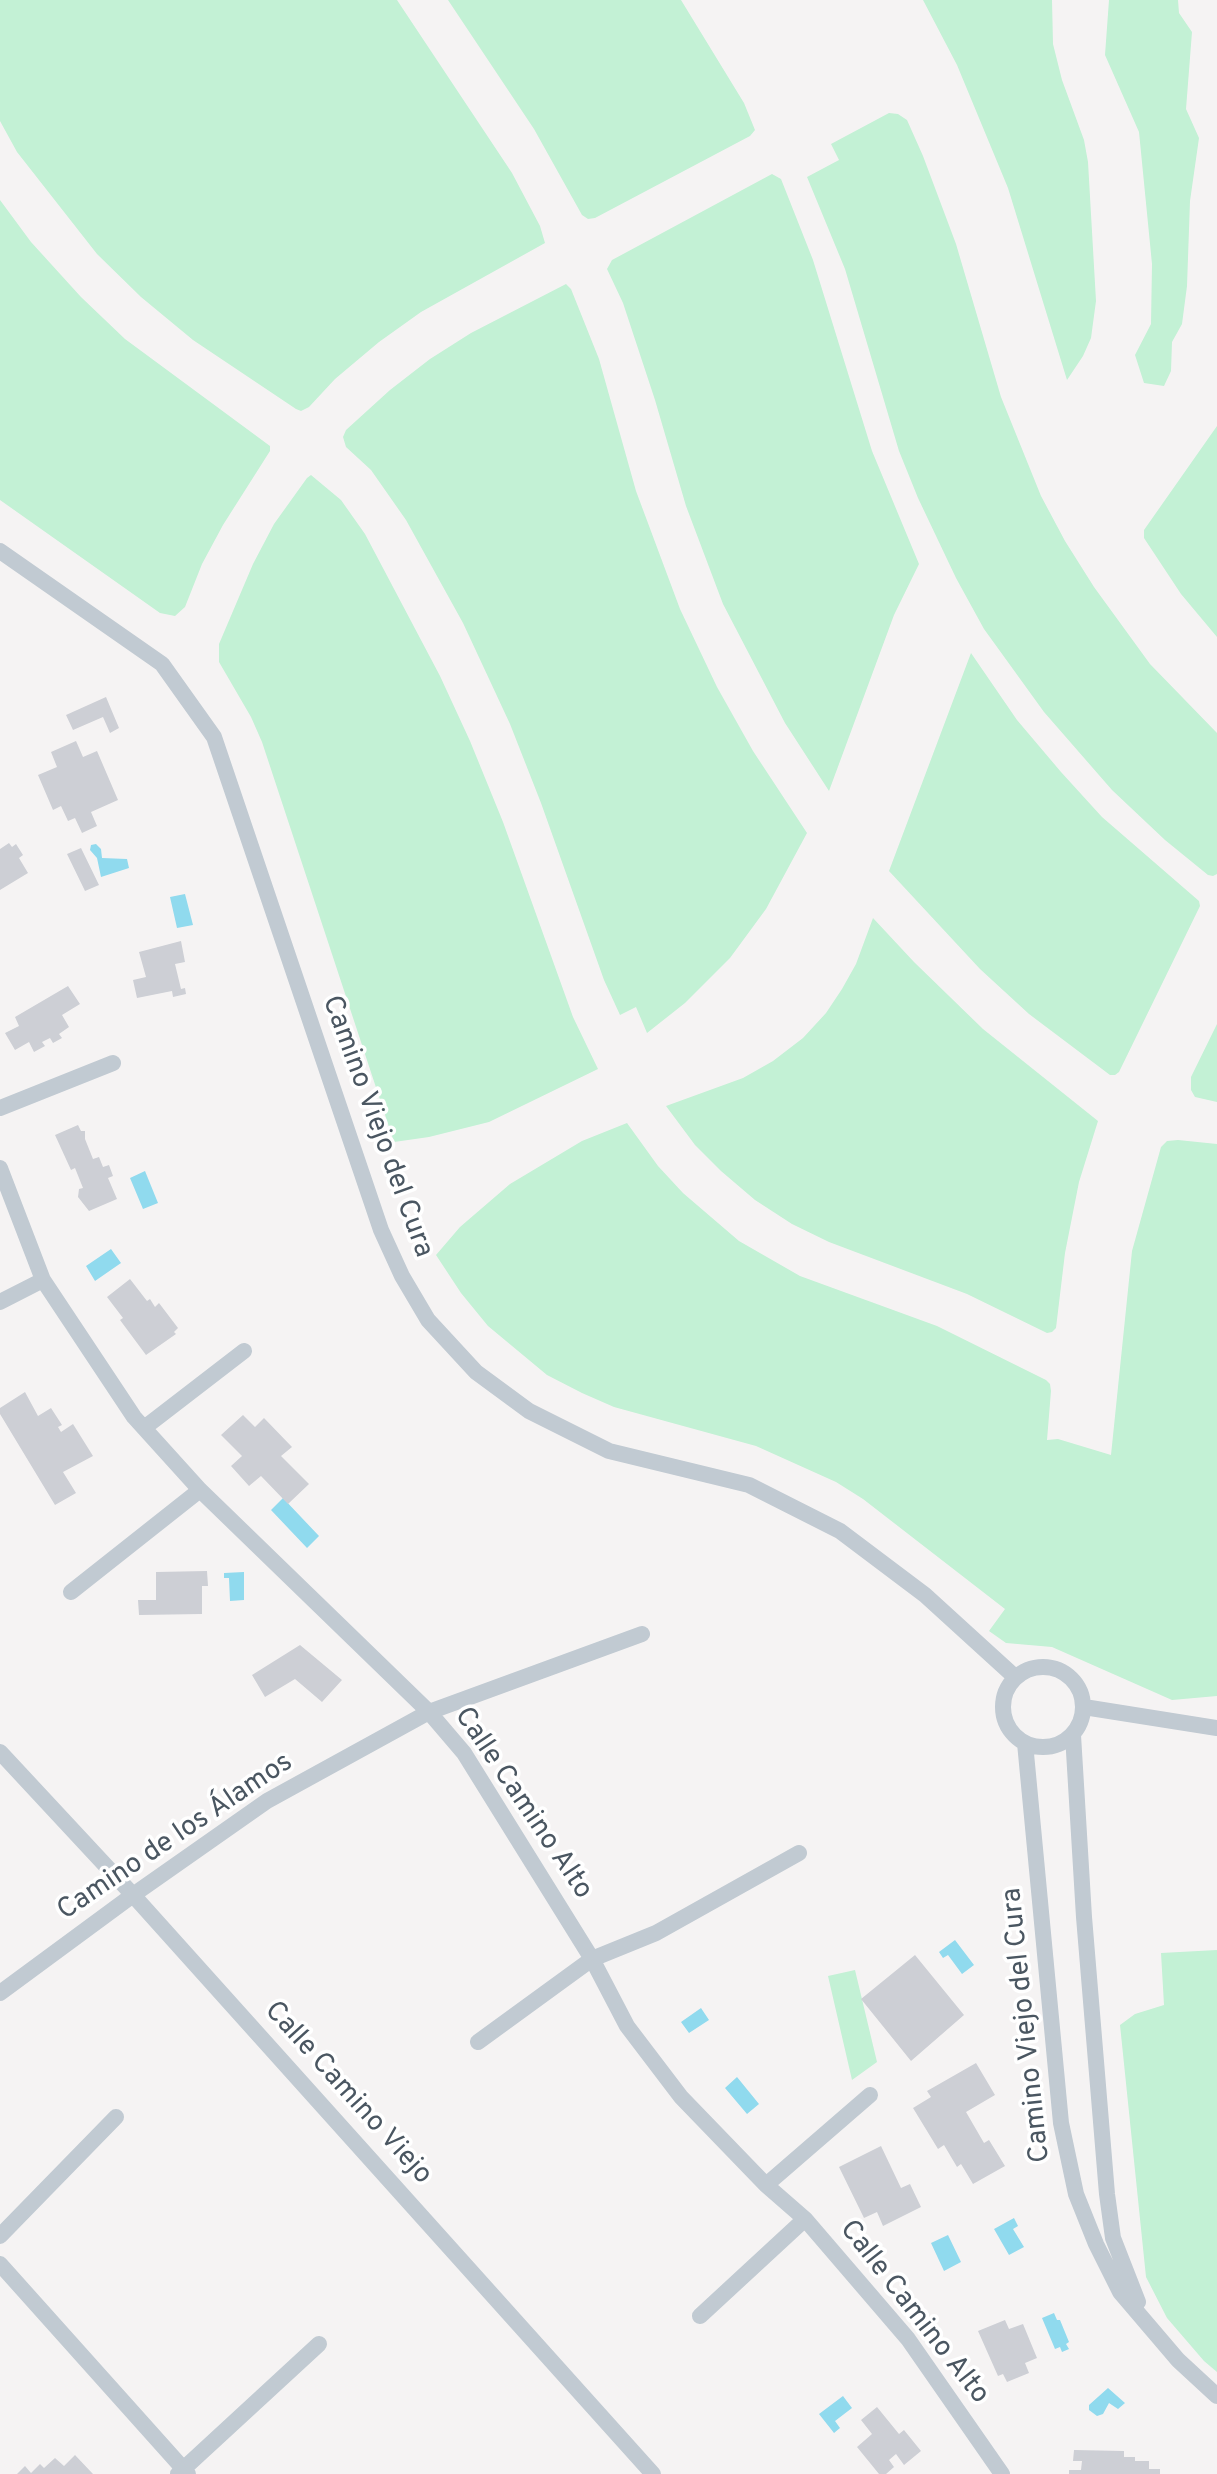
<!DOCTYPE html>
<meta charset="utf-8">
<style>
body{margin:0}
canvas{display:block;background:#f5f3f3}
</style>
<canvas width="1217" height="2474"></canvas>
<script>
const context = document.querySelector('canvas').getContext('2d');
context.lineJoin = 'round';
function fill(path, color) { context.fillStyle = color; context.fill(path, 'evenodd'); }
const poly = rows => new Path2D(rows.map(r => 'M' + r).join(''));
function trace(path, color, width, dash) { context.strokeStyle = color; context.lineWidth = width; context.lineCap = dash ? 'butt' : 'round'; context.setLineDash(dash || []); context.stroke(path); }
function drawText(font, color, halo, rows, align = 'center') {
  context.font = font + ' Overpass,sans-serif'; context.lineWidth = 7; context.setLineDash([]); context.textBaseline = 'middle'; context.strokeStyle = halo; context.fillStyle = color; for (const [text, x, y, turn = 0] of rows) {
    context.save(); context.translate(x, y); context.rotate((+turn || 0) * Math.PI / 180); context.textAlign = isNaN(turn) ? turn : align; if (halo) context.strokeText(text, 0, 0); context.fillText(text, 0, 0); context.restore();
  }
}
fill(poly([
 [0,0,397,0,512,173,540,226,545,243,421,312,379,342,335,379,309,407,301,411,296,409,193,340,141,297,97,254,17,152,0,121],
 [448,0,681,0,744,103,755,130,750,136,595,218,588,219,582,215,534,129],
 [923,0,1052,0,1053,44,1062,80,1084,140,1088,162,1096,301,1091,338,1083,356,1067,380,1008,188,957,65],
 [1109,0,1178,0,1179,13,1192,32,1186,109,1199,138,1190,201,1187,286,1182,324,1172,342,1171,371,1164,386,1144,383,1135,355,1151,324,1152,264,1139,132,1105,55],
 [889,113,898,114,907,120,923,156,956,244,1001,397,1041,496,1065,541,1094,587,1150,664,1217,733,1217,874,1213,876,1208,875,1165,840,1112,790,1044,712,984,629,956,578,918,498,899,451,845,269,807,177,839,160,831,144],
 [772,174,781,179,813,260,872,451,919,564,894,615,829,791,785,723,723,604,686,506,655,400,623,303,607,269,612,260],
 [0,200,31,242,81,297,125,339,270,446,270,451,223,525,202,564,185,607,175,616,160,613,0,500],
 [566,284,571,289,599,359,636,491,680,609,717,687,753,751,807,833,766,909,730,958,685,1003,647,1033,636,1007,620,1015,604,980,541,803,510,724,463,623,406,520,371,470,346,447,343,437,346,430,390,390,430,359,471,333],
 [1217,426,1217,637,1181,594,1144,538,1144,530],
 [311,475,341,500,365,534,440,676,470,741,503,822,573,1017,598,1069,489,1122,429,1137,394,1142,262,742,251,717,219,662,219,644,253,564,274,524,307,478],
 [971,653,1017,720,1061,772,1102,817,1199,901,1200,906,1119,1072,1115,1075,1110,1075,1029,1014,980,969,889,871],
 [873,918,914,962,983,1029,1098,1121,1079,1182,1065,1253,1056,1328,1052,1332,1047,1333,967,1294,829,1242,792,1224,755,1200,721,1171,695,1145,666,1106,743,1078,773,1061,803,1038,826,1013,842,989,856,964],
 [1217,1024,1217,1102,1195,1097,1191,1090,1191,1077],
 [627,1123,658,1166,683,1193,739,1241,800,1276,937,1326,1046,1380,1050,1384,1051,1391,1047,1440,1058,1439,1111,1455,1132,1251,1161,1147,1167,1141,1178,1140,1217,1144,1217,1696,1172,1700,1052,1647,1006,1643,989,1631,1005,1609,863,1499,836,1482,756,1446,614,1407,582,1393,547,1375,488,1326,461,1293,436,1255,460,1227,510,1184,582,1141],
 [1217,1950,1217,2372,1204,2361,1167,2318,1146,2277,1120,2025,1135,2014,1164,2005,1161,1953],
 [855,1970,877,2062,852,2080,828,1976]
]), '#c3f1d5');
fill(poly([
 [96,844,101,849,102,858,127,859,129,868,101,877,97,858,90,850,91,845],
 [185,894,193,925,177,928,170,897],
 [145,1171,158,1203,143,1209,130,1178],
 [111,1249,121,1263,95,1281,86,1266],
 [283,1498,319,1536,307,1548,271,1510],
 [244,1572,244,1600,230,1601,229,1578,224,1578,224,1573],
 [955,1940,974,1965,962,1974,948,1955,943,1958,939,1952],
 [701,2008,709,2020,689,2033,681,2022],
 [737,2077,759,2104,747,2114,725,2088],
 [1014,2218,1018,2226,1013,2229,1024,2247,1009,2255,994,2229],
 [948,2235,961,2262,944,2271,931,2243],
 [1054,2313,1057,2320,1060,2320,1069,2342,1066,2344,1069,2349,1062,2352,1060,2347,1055,2349,1042,2318],
 [1108,2388,1125,2403,1118,2409,1109,2403,1103,2414,1097,2416,1089,2410,1089,2405],
 [843,2396,852,2408,835,2421,840,2428,834,2433,819,2414]
]), '#90daee');
fill(poly([
 [106,697,119,728,110,733,103,717,73,730,66,715],
 [76,741,83,757,97,751,118,800,91,812,97,826,82,833,75,818,68,821,61,806,53,810,38,775,57,767,51,752],
 [9,843,12,847,16,844,23,855,19,858,28,873,0,890,0,849],
 [81,848,99,885,85,891,67,854],
 [181,941,185,962,175,964,181,989,185,988,186,994,173,997,172,991,137,998,133,980,146,977,139,952],
 [68,986,80,1004,62,1015,69,1027,59,1034,62,1038,53,1043,50,1038,42,1042,45,1046,34,1052,29,1042,15,1050,5,1033,19,1026,15,1017],
 [78,1125,81,1131,85,1131,85,1139,93,1159,99,1157,103,1167,109,1165,113,1176,108,1178,117,1199,89,1211,78,1197,79,1189,83,1188,75,1168,71,1170,55,1135],
 [130,1279,147,1301,150,1299,155,1307,159,1303,178,1328,174,1332,176,1334,146,1355,120,1320,123,1318,107,1297],
 [25,1392,38,1416,51,1408,62,1425,58,1427,61,1432,73,1424,93,1456,63,1472,76,1493,55,1505,0,1414,0,1408],
 [243,1415,255,1427,264,1418,292,1447,281,1456,309,1484,288,1504,261,1476,249,1486,231,1466,242,1456,221,1435],
 [207,1571,208,1586,202,1586,202,1614,139,1615,138,1600,156,1600,156,1572],
 [300,1645,342,1680,322,1702,295,1679,265,1697,252,1675],
 [915,1955,964,2015,911,2061,861,1999],
 [976,2063,995,2095,966,2112,984,2143,989,2140,1005,2166,973,2184,961,2164,957,2167,944,2145,938,2149,913,2108,931,2097,927,2091],
 [881,2146,901,2188,910,2184,921,2207,883,2226,877,2212,864,2218,839,2167],
 [1005,2320,1009,2329,1023,2324,1037,2358,1025,2363,1029,2373,1007,2382,1003,2374,998,2376,978,2331],
 [877,2407,899,2434,904,2430,921,2451,904,2465,896,2454,889,2460,894,2467,886,2474,879,2474,857,2447,872,2434,861,2420],
 [1074,2450,1124,2451,1124,2457,1135,2457,1135,2461,1149,2461,1149,2469,1160,2469,1160,2474,1069,2474,1069,2470,1081,2470,1082,2461,1073,2461],
 [75,2455,93,2474,17,2474,25,2466,31,2473,40,2464,44,2468,55,2458,64,2466]
]), '#cdcfd5');
trace(poly([
 [0,551,162,664,214,737,381,1230,402,1276,428,1320,476,1372,529,1411,609,1451,749,1485,840,1531,925,1595,1015,1677],
 [0,1108,113,1063],
 [0,1168,43,1280,134,1417,200,1490,429,1712,464,1753,592,1959,627,2026,681,2097,766,2185,805,2219,908,2339,1002,2474],
 [0,1302,43,1280],
 [144,1428,244,1351],
 [71,1592,200,1490],
 '1003 1707a40 40 0 1 1 80 0a40 40 0 1 1-80 0Z',
 [1084,1707,1217,1728],
 [1073,1735,1084,1917,1107,2194,1113,2238,1138,2302],
 [1025,1743,1061,2123,1076,2194,1096,2244,1120,2292,1178,2360,1217,2396],
 [0,1752,133,1895,653,2474],
 [0,1993,133,1895,267,1801,429,1712,642,1634],
 [478,2042,592,1959,656,1933,799,1853],
 [766,2185,870,2095],
 [0,2236,116,2117],
 [0,2264,188,2474],
 [700,2316,805,2219],
 [178,2474,319,2344]
]), '#c1cad2', 16);
drawText('28px', '#4a5661', '#fff', [
 ["Camino Viejo del Cura",376,1127,70],
 ["Calle Camino Alto",522,1804,56],
 ["Camino de los Álamos",176,1838,-34],
 ["Camino Viejo del Cura",1028,2025,-96],
 ["Calle Camino Viejo",347,2094,48],
 ["Calle Camino Alto",913,2313,52]
]);
</script>
